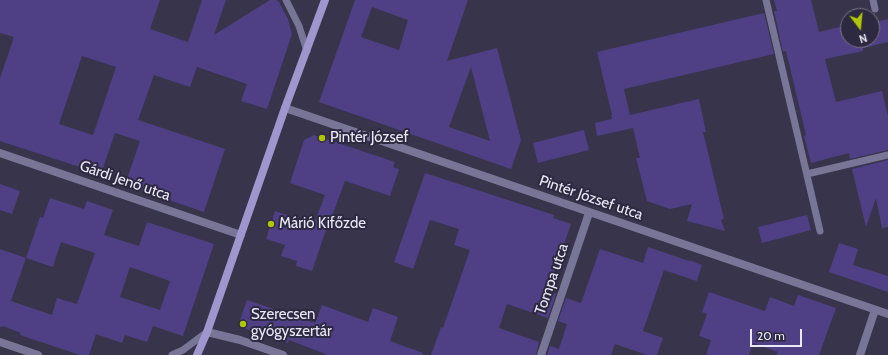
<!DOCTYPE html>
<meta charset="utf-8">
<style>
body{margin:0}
#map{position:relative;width:888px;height:355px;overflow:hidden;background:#37344b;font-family:Cabin,sans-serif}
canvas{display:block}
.north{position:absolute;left:840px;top:8px;width:40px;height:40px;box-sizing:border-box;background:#2d2940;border:1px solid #79768a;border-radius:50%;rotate:164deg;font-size:11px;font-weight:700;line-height:16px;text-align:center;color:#ebe9f8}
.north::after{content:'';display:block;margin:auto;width:14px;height:18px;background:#b0c503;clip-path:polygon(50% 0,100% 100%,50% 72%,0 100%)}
.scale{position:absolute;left:750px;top:329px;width:52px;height:18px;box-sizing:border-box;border:2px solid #ebe9f8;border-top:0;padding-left:5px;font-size:12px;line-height:14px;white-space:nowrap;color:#ebe9f8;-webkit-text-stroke:3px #2d2940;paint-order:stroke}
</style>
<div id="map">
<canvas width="888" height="355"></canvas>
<div class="north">N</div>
<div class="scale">20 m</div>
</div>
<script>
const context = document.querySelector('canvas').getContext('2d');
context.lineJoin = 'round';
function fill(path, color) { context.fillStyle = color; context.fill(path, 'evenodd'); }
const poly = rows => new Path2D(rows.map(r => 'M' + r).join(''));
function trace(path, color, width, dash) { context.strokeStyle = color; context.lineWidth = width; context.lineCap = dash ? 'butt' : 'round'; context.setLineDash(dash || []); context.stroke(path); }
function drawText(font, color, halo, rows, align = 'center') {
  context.font = font + ' Cabin,sans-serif'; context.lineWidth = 4; context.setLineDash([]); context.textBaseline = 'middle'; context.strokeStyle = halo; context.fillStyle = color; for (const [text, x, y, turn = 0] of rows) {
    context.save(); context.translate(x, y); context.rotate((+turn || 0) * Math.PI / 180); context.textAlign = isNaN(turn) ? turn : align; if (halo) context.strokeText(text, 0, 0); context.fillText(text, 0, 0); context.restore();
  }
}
fill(poly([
 [0,0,160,0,150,29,188,42,202,0,226,0,214,35,270,0,276,0,279,2,288,19,292,34,267,109,241,101,247,84,197,67,190,87,154,75,138,120,225,149,204,212,125,185,140,141,115,133,101,174,0,141,0,78,14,37,0,33],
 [82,56,116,67,93,135,59,124],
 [355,0,468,0,447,61,497,48,521,140,511,169,319,102],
 [372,7,408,20,399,50,361,37],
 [471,67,490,141,449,127],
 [774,0,811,0,819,32,848,25,848,40,872,40,872,23,888,19,888,42,863,48,863,51,825,59,836,102,882,91,888,116,888,150,850,159,849,153,811,163,804,136,806,135,786,51,783,52,774,11,777,11],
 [764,13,774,54,624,89,630,115,699,99,706,132,703,132,724,219,721,220,725,231,687,221,692,204,670,209,647,201,636,158,640,158,633,128,597,136,595,123,612,119,611,115,612,115,597,52],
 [584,130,589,150,538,163,533,143],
 [314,135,395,162,393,167,399,169,390,196,345,181,328,227,327,227,312,271,296,266,297,261,281,256,285,245,266,239,275,211,314,224,325,195,290,183,304,140],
 [888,160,888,227,882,228,876,198,866,227,852,169],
 [425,173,554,215,553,218,571,224,549,287,554,288,552,293,556,294,548,318,507,304,499,328,539,342,536,355,431,355,441,327,443,328,470,250,454,245,459,229,430,220,413,269,394,262],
 [0,184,20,191,12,214,0,210],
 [50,198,84,209,87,201,113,210,104,235,139,246,147,222,214,244,183,336,153,326,147,342,125,335,122,343,96,334,89,355,80,355,20,335,21,333,3,326,2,327,0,327,0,249,26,258,40,217,43,218],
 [61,242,95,253,77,304,57,298,52,315,11,301,26,258,53,267],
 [130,267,170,281,160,310,120,297],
 [807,215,811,230,762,243,758,227],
 [839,243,858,249,853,265,888,276,888,292,829,272],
 [648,247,689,261,689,260,702,265,697,281,664,270,643,331,663,338,657,355,647,355,615,344,611,355,547,355,550,346,559,349,567,324,558,321,566,298,581,303,600,249,643,263],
 [709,292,765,311,770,297,794,306,798,295,836,308,819,355,776,355,778,352,753,343,749,355,706,355,711,340,699,336,707,314,702,312],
 [247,300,315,323,322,305,368,322,373,308,398,317,390,341,423,353,423,355,328,355,289,340,288,343,244,328,240,320]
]), '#4f4086');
trace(poly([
 [286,0,299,26,307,51],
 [766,0,820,231],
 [873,0,875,9],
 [807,174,888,155],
 [172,355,183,350,207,332]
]), '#797596', 7);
trace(poly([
 [285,108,888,314],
 [0,153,241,235],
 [207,332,240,340,283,355],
 [0,342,38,355],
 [541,355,589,213],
 [860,355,875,310]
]), '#797596', 8);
trace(poly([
 [197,355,207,332,285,108,325,0]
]), '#9e96cc', 8);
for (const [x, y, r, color] of [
 [322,138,4,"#b0c503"],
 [271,224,4,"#b0c503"],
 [243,324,4,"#b0c503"]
]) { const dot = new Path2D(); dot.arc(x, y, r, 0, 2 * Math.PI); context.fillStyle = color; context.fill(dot); trace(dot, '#2d2940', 1.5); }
drawText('15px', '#ebe9f8', '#2d2940', [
 ["Pintér József",330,138],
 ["Márió Kifőzde",279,224],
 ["Szerecsen",251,315],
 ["gyógyszertár",251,332]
], 'left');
drawText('15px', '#ebe9f8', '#2d2940', [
 ["Gárdi Jenő utca",125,181,19],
 ["Pintér József utca",591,198,19],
 ["Tompa utca",552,279,-71]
]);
</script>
